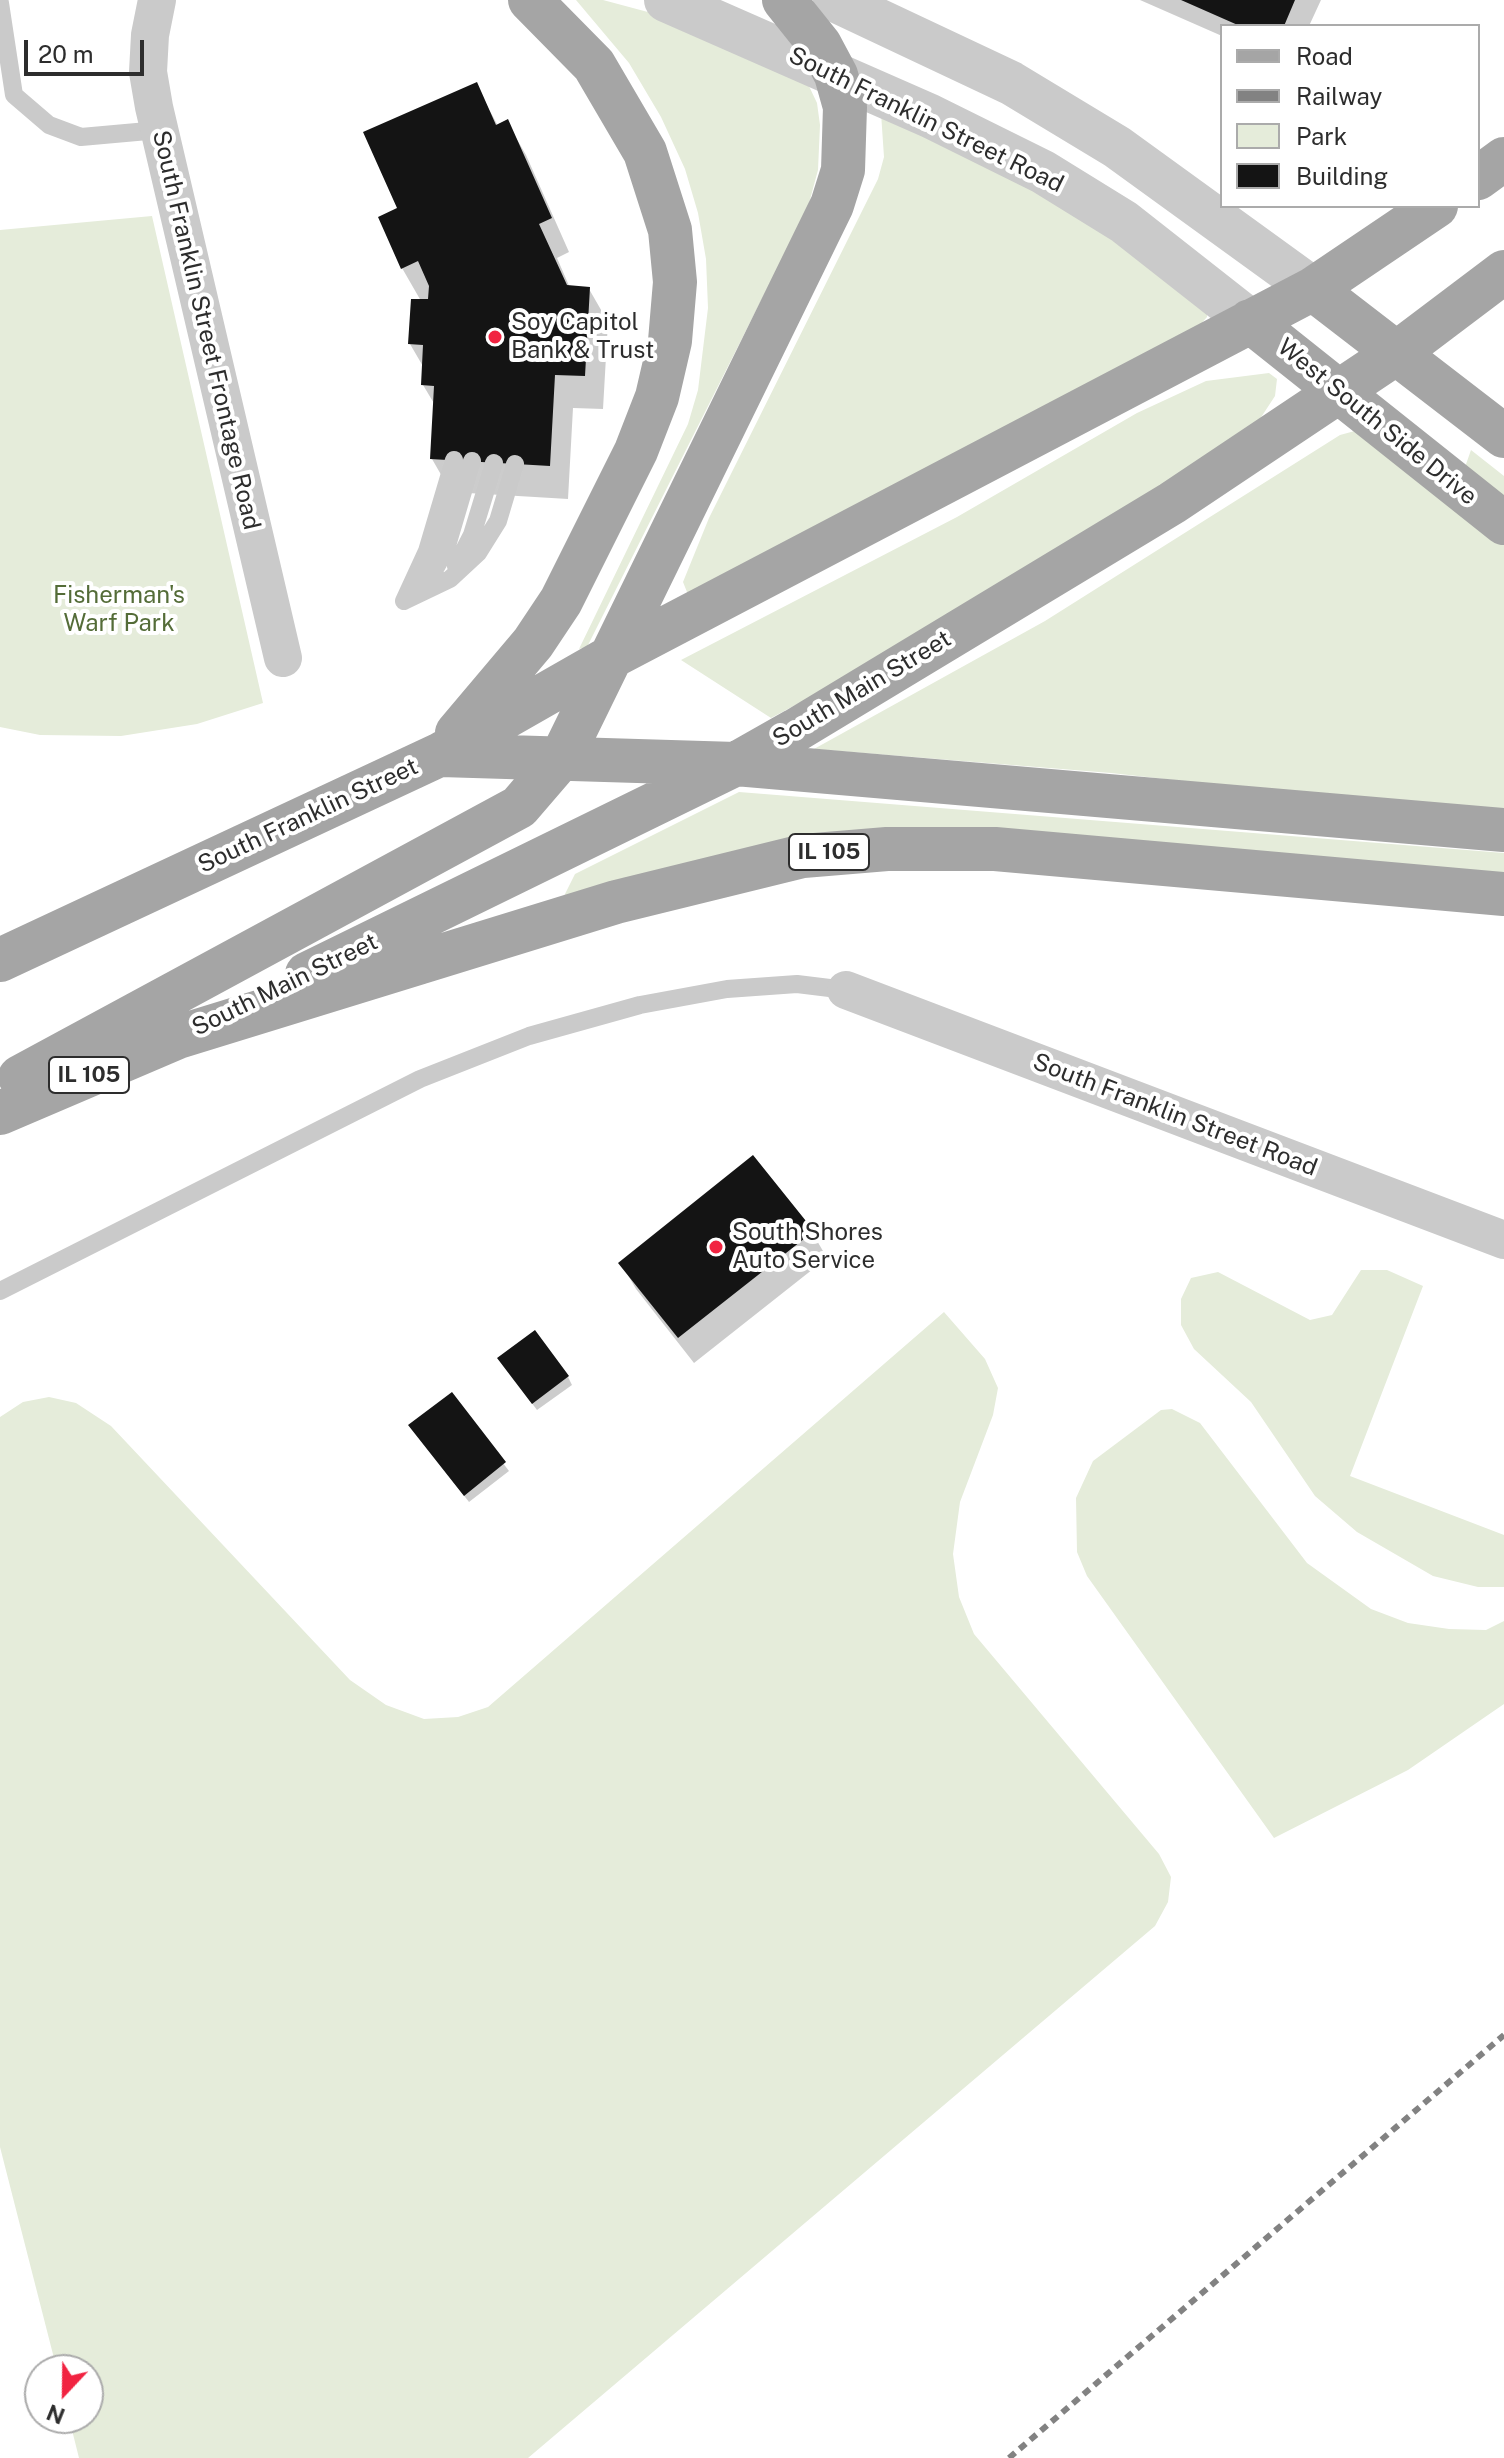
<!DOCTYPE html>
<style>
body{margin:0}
#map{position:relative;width:1504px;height:2458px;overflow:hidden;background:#fff;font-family:"Public Sans",sans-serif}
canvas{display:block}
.legend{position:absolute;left:1220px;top:24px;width:260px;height:184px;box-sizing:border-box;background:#fff;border:2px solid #ababab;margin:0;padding:10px 14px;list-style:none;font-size:24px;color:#2d2d2d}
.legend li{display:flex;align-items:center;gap:16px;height:40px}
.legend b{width:40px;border:2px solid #ababab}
.north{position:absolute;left:24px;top:2354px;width:80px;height:80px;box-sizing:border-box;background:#fff;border:2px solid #ababab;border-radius:50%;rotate:202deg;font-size:22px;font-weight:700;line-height:32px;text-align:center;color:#2d2d2d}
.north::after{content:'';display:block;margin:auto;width:28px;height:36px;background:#f12341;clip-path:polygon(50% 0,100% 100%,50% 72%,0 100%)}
.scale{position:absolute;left:24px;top:40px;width:120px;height:36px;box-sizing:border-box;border:4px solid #2d2d2d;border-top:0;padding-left:10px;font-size:24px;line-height:28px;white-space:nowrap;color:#2d2d2d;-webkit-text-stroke:6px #fff;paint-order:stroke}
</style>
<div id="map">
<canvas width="1504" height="2458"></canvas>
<ul class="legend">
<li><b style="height:10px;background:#a5a5a5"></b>Road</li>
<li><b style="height:10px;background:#828282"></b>Railway</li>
<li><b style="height:22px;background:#e5ecda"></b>Park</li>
<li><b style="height:22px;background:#141414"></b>Building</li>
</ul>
<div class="north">N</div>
<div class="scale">20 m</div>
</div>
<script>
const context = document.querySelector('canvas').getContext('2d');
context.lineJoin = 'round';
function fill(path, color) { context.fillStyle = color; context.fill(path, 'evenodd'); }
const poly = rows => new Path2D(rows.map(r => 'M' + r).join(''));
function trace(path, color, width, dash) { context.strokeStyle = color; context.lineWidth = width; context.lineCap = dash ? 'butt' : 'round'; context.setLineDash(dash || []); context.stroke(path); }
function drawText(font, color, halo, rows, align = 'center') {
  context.font = font + ' "Public Sans",sans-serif'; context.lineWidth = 8; context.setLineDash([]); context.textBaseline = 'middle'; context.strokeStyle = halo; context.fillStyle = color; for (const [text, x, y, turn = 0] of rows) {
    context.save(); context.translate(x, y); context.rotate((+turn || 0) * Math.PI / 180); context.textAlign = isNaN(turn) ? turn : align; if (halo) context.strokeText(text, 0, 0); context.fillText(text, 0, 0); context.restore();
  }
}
fill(poly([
 [576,0,603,0,659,15,808,84,817,103,820,125,818,170,808,207,587,647,579,649,688,424,698,390,708,308,706,259,698,213,685,169,661,117,629,63],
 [881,113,1076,213,1207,310,1207,317,1200,325,695,595,687,592,683,582,709,518,878,179,884,157],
 [152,216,263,703,197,724,121,736,40,735,0,727,0,230],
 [1269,373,1277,379,1275,396,1256,425,1228,451,848,677,771,718,681,660,957,517,1137,413,1206,381],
 [1362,429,1504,537,1504,817,1111,773,814,749,1045,621,1340,435],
 [1471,450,1504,476,1504,501,1464,470],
 [739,792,1504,853,1504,878,1020,840,562,900,575,874],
 [1361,1270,1387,1270,1423,1286,1350,1476,1504,1535,1504,1587,1478,1587,1433,1576,1357,1532,1315,1496,1251,1402,1194,1349,1181,1325,1181,1299,1191,1278,1218,1272,1310,1320,1332,1315],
 [944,1312,985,1359,998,1388,993,1415,960,1502,953,1554,959,1597,974,1634,1159,1854,1171,1877,1168,1902,1155,1926,528,2458,79,2458,69,2418,88,2418,88,2370,57,2370,0,2147,0,1417,23,1402,49,1397,76,1403,111,1426,350,1680,386,1705,424,1719,458,1717,488,1707],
 [1172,1409,1200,1423,1307,1563,1371,1609,1408,1623,1449,1629,1486,1630,1504,1621,1504,1704,1408,1770,1274,1838,1087,1576,1077,1552,1076,1498,1093,1461,1161,1410]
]), '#e5ecda');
fill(poly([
 [1140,0,1321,0,1309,26,1222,26,1222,36],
 [476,85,498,126,507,122,526,155,569,252,557,258,570,288,589,289,608,322,603,409,573,408,568,499,451,492,432,459,435,405,423,385,424,368,410,344,421,301,402,268,400,209],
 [753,1158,812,1232,827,1258,694,1363,636,1289,621,1263],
 [504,1366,568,1377,572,1385,537,1410],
 [451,1395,509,1471,469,1502,416,1434]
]), '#0003');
fill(poly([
 [1181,0,1295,0,1284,26,1240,26],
 [477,82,496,125,508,119,552,218,539,224,567,285,590,287,585,376,555,375,550,466,430,459,434,386,421,385,423,345,408,344,411,299,428,299,429,286,418,261,401,269,378,217,397,208,363,132],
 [753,1155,814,1231,678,1338,618,1263],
 [535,1330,569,1376,532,1404,497,1358],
 [452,1392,506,1462,464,1496,408,1425]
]), '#141414');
trace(poly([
 [0,3,14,95,49,125,81,137,159,130],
 [456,566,472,535,494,463],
 [422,592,446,549,472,461],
 [404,601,450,579,478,553,498,521,515,464],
 [404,601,427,551,454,460],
 [0,1291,420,1079,529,1036,640,1005,727,989,797,984,846,990]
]), '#cacaca', 18);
trace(poly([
 [157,0,150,35,148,72,154,107,283,658],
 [846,990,1504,1240]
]), '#cacaca', 38);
trace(poly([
 [666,0,930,116,1043,172,1124,222,1250,321],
 [835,0,1011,83,1117,147,1313,289]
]), '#cacaca', 44);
trace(poly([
 [1478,178,1504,159],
 [1313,289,1504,436],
 [1250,321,1504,523],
 [457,733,533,643,561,601,636,451,657,397,670,341,675,282,670,230,645,152,594,65,530,0],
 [441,755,736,764,1504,830],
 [0,960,439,755,609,658,1313,289,1436,206],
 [307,974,736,764,796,730,1172,503,1398,352,1504,272],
 [20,1077,519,807,562,757,832,205,843,170,845,107,836,75,820,45,784,0],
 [0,1113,178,1037,616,902,803,856,887,849,995,849,1504,894]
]), '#a5a5a5', 44);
trace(poly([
 [1009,2458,1504,2035]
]), '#828282', 6, [8, 6]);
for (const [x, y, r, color] of [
 [495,337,8,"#f12341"],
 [716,1247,8,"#f12341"]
]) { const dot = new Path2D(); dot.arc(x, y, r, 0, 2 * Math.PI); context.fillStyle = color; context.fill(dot); trace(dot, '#fff', 3); }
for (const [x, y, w] of [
 [829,852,80],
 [89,1075,80]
]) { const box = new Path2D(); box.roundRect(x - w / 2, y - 18, w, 36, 6); context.fillStyle = '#fff'; context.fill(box); trace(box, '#2d2d2d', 2); }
drawText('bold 22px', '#2d2d2d', null, [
 ["IL 105",829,852],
 ["IL 105",89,1075]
]);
drawText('24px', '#2d2d2d', '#fff', [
 ["South Franklin Street Road",926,120,26],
 ["South Franklin Street Frontage Road",206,330,77],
 ["West South Side Drive",1377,422,39],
 ["South Main Street",862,689,-31],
 ["South Franklin Street",308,816,-25],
 ["South Main Street",285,985,-26],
 ["South Franklin Street Road",1175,1115,21]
]);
drawText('24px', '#2d2d2d', '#fff', [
 ["Soy Capitol",511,323],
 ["Bank & Trust",511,351],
 ["South Shores",732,1233],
 ["Auto Service",732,1261]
], 'left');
drawText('24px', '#546c38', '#fff', [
 ["Fisherman's",119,596],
 ["Warf Park",119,624]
]);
</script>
